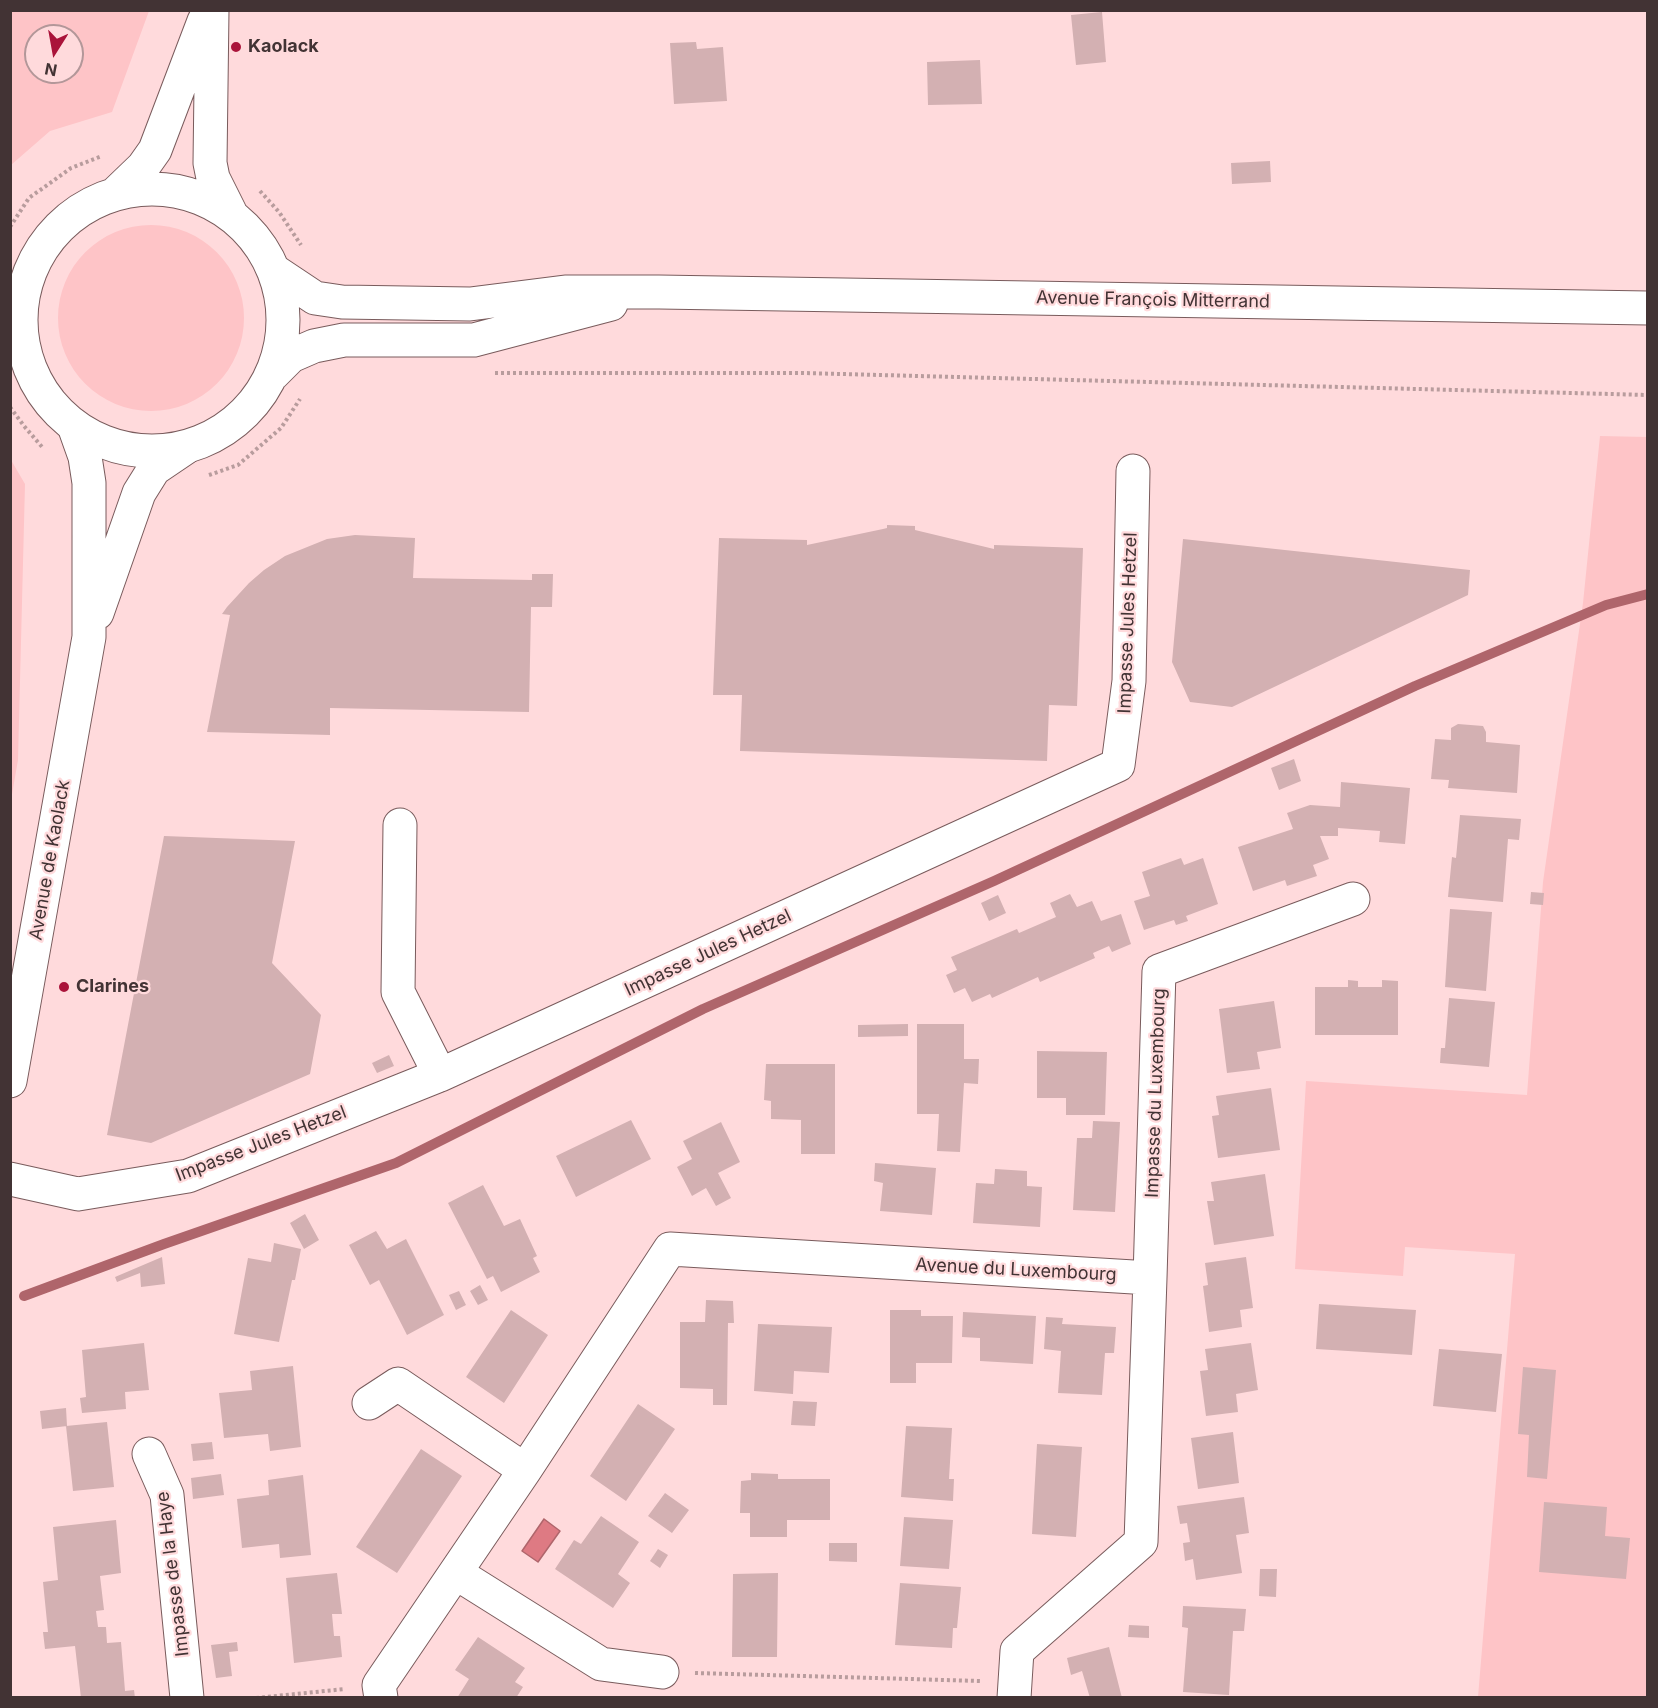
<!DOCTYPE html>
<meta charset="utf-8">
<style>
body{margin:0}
#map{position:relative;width:1658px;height:1708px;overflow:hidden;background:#ffdadc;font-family:Inter,sans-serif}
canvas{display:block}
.frame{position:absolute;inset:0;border:12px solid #423334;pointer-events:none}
.north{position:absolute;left:24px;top:24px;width:60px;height:60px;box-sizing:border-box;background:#ffdadc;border:2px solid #b39799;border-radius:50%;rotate:191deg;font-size:16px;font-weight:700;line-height:24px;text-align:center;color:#423334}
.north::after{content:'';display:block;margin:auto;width:21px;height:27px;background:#aa133a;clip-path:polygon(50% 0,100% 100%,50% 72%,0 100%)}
</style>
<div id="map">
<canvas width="1658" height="1708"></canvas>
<div class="frame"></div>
<div class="north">N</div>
</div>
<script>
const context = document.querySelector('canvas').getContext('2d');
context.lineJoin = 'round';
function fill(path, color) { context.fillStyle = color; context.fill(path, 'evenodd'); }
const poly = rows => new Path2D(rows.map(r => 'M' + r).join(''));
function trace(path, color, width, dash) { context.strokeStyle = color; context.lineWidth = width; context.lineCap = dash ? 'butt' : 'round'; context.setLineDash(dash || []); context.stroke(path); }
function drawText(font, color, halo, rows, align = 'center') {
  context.font = font + ' Inter,sans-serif'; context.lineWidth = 4.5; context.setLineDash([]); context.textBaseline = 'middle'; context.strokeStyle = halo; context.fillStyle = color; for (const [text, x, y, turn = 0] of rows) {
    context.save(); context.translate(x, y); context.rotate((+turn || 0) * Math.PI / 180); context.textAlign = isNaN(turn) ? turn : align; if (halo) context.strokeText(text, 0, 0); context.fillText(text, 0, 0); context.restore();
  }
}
fill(poly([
 [11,10,149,11,112,112,50,131,11,165],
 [36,36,72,36,72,72,36,72],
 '58 318a93 93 0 1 1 186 0a93 93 0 1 1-186 0Z',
 [1600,436,1647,437,1647,1697,1478,1697,1515,1254,1405,1247,1403,1276,1295,1269,1306,1081,1527,1095,1543,882,1583,603],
 [11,460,25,484,18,760,11,800]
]), '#fec4c7');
const water = poly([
 [544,1519,560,1531,538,1562,522,1551,544,1519]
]);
fill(water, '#de7a83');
trace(water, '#af656b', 1.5);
trace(poly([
 [24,1296,164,1244,396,1163,703,1009,994,881,1415,686,1606,605,1648,594]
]), '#af656b', 10);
fill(poly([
 [1102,12,1106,62,1076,65,1071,15],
 [696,42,697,49,723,47,727,101,674,104,670,43],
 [980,60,982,104,928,105,927,62],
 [1270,161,1271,182,1232,184,1231,163],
 [887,525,915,526,915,530,994,549,994,545,1083,548,1077,706,1049,705,1047,761,740,751,742,695,713,695,719,538,807,540,807,545,883,529,887,528],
 [355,535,415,538,413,578,532,580,532,574,553,574,552,607,531,607,529,712,330,708,330,735,207,732,230,615,222,614,227,607,249,583,264,570,285,556,327,539],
 [1183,539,1470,570,1468,595,1232,707,1190,702,1172,662],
 [1458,724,1483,726,1486,732,1486,742,1520,745,1517,793,1448,788,1449,780,1431,779,1435,739,1451,740,1451,728],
 [1294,759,1301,781,1279,790,1271,768],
 [1341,782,1410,788,1405,844,1379,842,1380,831,1338,828,1338,836,1320,836,1329,859,1313,865,1317,876,1287,886,1285,880,1253,891,1238,847,1293,829,1287,813,1310,805,1340,807],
 [1460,815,1521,819,1519,840,1508,839,1503,902,1448,897,1452,857,1456,858],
 [164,836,295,841,272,963,321,1015,310,1074,151,1143,107,1135],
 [1181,858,1184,865,1203,858,1218,904,1186,916,1188,921,1176,925,1174,920,1144,930,1134,901,1150,896,1142,872],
 [1531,892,1544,893,1543,905,1530,904],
 [1070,894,1077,907,1092,901,1101,921,1121,914,1131,944,1112,952,1109,946,1093,953,1095,958,1040,982,1038,977,992,998,990,994,972,1002,965,988,954,993,946,975,957,970,951,957,1017,929,1019,933,1056,917,1050,903],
 [998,895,1006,913,989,921,981,903],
 [1450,909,1492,912,1486,991,1445,987],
 [1348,980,1358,981,1358,987,1382,987,1382,980,1398,981,1398,1035,1315,1035,1315,987,1348,987],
 [1449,998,1495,1002,1489,1067,1440,1063,1441,1048,1445,1048],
 [1274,1001,1281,1048,1257,1052,1260,1069,1227,1073,1219,1009],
 [908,1024,908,1036,858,1037,858,1025],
 [917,1024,964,1024,964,1059,979,1059,978,1084,964,1083,960,1152,937,1151,939,1114,917,1114],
 [1037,1051,1107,1052,1105,1115,1066,1115,1066,1098,1037,1098],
 [389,1055,394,1066,377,1073,372,1063],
 [766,1064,835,1064,835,1154,801,1154,801,1120,771,1119,771,1101,764,1100],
 [1271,1088,1280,1150,1218,1158,1212,1116,1219,1115,1216,1096],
 [631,1120,651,1159,576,1197,556,1156],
 [1093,1121,1120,1122,1115,1212,1073,1210,1077,1138,1092,1138],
 [721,1122,740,1162,718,1173,731,1198,716,1206,706,1188,692,1196,677,1167,692,1159,683,1141],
 [875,1163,936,1168,932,1215,880,1211,883,1183,874,1181],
 [995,1169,1027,1171,1027,1186,1042,1187,1040,1227,973,1223,976,1183,994,1184],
 [1265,1174,1274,1236,1214,1245,1207,1201,1214,1201,1211,1182],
 [483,1185,504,1226,520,1219,537,1256,533,1258,540,1272,501,1292,493,1276,487,1279,448,1203],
 [305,1214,319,1240,304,1249,290,1223],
 [376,1231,387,1249,406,1239,444,1315,407,1335,379,1280,370,1285,349,1245],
 [274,1243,301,1249,295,1280,292,1280,279,1342,234,1334,248,1258,271,1262],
 [162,1257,165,1284,141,1287,140,1273,117,1282,115,1277],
 [1246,1257,1253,1308,1240,1310,1242,1327,1209,1332,1203,1286,1208,1285,1205,1263],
 [480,1285,488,1300,478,1305,470,1291],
 [459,1291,466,1305,456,1310,449,1295],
 [706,1300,733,1301,734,1323,728,1323,727,1405,713,1405,713,1389,680,1388,680,1322,705,1322],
 [1319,1304,1416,1310,1412,1355,1316,1349],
 [511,1310,548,1335,504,1403,466,1377],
 [890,1310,921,1310,921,1316,953,1316,952,1363,916,1363,916,1383,890,1383],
 [963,1312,1036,1316,1033,1364,980,1361,980,1338,962,1337],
 [1046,1317,1063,1318,1062,1324,1116,1327,1114,1353,1105,1353,1102,1395,1058,1393,1061,1351,1044,1349],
 [758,1324,832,1327,829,1373,794,1371,793,1394,754,1391],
 [144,1343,149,1390,125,1392,126,1409,82,1413,80,1398,86,1397,82,1350],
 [1251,1343,1258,1390,1236,1394,1238,1412,1206,1416,1200,1371,1208,1370,1205,1349],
 [1439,1349,1502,1354,1496,1412,1433,1406],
 [293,1366,301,1447,270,1451,268,1434,224,1438,219,1393,252,1390,250,1371],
 [1523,1367,1556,1370,1547,1479,1527,1477,1529,1435,1518,1434],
 [793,1401,817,1402,815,1426,791,1425],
 [638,1404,675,1429,626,1501,590,1476],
 [66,1408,67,1426,42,1429,40,1411],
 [107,1422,114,1487,73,1491,66,1426],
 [906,1426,952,1428,949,1479,954,1479,953,1501,901,1497],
 [1233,1432,1239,1483,1198,1489,1191,1438],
 [212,1442,214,1459,193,1461,191,1444],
 [1037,1444,1082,1447,1076,1537,1032,1534],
 [421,1449,462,1476,397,1573,356,1547],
 [751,1473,778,1474,778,1479,830,1479,830,1520,787,1520,787,1537,750,1537,750,1513,740,1513,741,1481,751,1480],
 [221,1474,224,1495,193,1499,191,1478],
 [303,1475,311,1555,280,1558,279,1544,242,1548,237,1499,269,1495,268,1480],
 [665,1493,689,1510,672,1533,648,1516],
 [1244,1497,1249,1533,1236,1535,1242,1573,1196,1580,1193,1559,1185,1561,1183,1543,1190,1542,1187,1523,1180,1524,1177,1506],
 [1544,1502,1607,1507,1605,1536,1630,1538,1626,1579,1539,1572],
 [601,1516,639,1542,618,1574,630,1583,613,1608,555,1569,574,1540,581,1544],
 [904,1517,953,1520,949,1569,900,1566],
 [116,1520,121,1573,100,1576,104,1610,96,1611,98,1627,106,1627,107,1643,121,1642,125,1691,134,1690,135,1698,81,1698,75,1646,45,1649,43,1632,48,1632,43,1582,58,1580,53,1527],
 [829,1543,857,1543,857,1562,829,1561],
 [658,1549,668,1555,660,1568,650,1561],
 [1260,1569,1277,1569,1276,1597,1259,1596],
 [337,1573,342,1614,332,1614,334,1636,340,1636,342,1657,294,1663,286,1578],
 [778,1573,777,1657,732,1657,733,1574],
 [900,1583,961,1587,957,1628,953,1628,952,1648,895,1645],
 [1183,1606,1246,1609,1244,1631,1233,1631,1229,1695,1183,1692,1188,1628,1182,1627],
 [1129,1625,1149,1626,1149,1638,1128,1637],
 [478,1637,525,1668,515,1682,523,1687,516,1698,457,1698,469,1679,455,1670],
 [237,1642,238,1651,229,1652,232,1676,216,1678,211,1645],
 [1109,1647,1122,1698,1090,1698,1082,1671,1071,1675,1067,1658]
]), '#d3b0b2');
const minor = poly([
 [97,613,139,493,154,469,185,448],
 [400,825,398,992,440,1075],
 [10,1081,89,637,89,483,85,457,74,426],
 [10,1179,78,1194,188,1176,440,1075,1118,765,1129,681,1133,471],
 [1150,1278,1159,971,1353,899],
 [369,1403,398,1384,525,1470],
 [149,1454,167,1495,187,1698],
 [456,1573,601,1664,662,1672],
 [381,1698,379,1685,525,1470,670,1249,1150,1278,1141,1542,1017,1651,1014,1698]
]);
const major = poly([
 [212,10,210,163,213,178,230,212],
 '21 320a131 131 0 1 1 262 0a131 131 0 1 1-262 0Z',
 [117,192,143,167,155,150,204,21],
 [276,272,315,298,342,302,470,304,565,292,659,292,1648,308],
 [273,374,291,356,314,346,344,340,474,340,611,304]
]);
trace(minor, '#795b5c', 35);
trace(major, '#795b5c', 35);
trace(poly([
 [260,191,279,212,301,245],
 [10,227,29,198,71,168,102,156],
 [495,373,803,373,1648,395],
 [10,407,24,426,43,448],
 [209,475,238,465,281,428,300,399],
 [695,1673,981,1681],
 [256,1698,345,1689]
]), '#b89c9d', 4, [3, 3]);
trace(minor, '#fff', 33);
trace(major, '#fff', 33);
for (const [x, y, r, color] of [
 [236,47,6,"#aa133a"],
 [64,987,6,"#aa133a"]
]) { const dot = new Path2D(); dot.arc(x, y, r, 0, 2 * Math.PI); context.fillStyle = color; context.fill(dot); trace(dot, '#ffdadc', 2); }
drawText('bold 18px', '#423334', '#ffdadc', [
 ["Kaolack",248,47],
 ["Clarines",76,987]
], 'left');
drawText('18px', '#423334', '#ffdadc', [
 ["Avenue François Mitterrand",1153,300,1],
 ["Impasse Jules Hetzel",1128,623,-88],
 ["Avenue de Kaolack",50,860,-80],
 ["Impasse Jules Hetzel",708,953,-25],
 ["Impasse du Luxembourg",1156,1093,-88],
 ["Impasse Jules Hetzel",261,1144,-21],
 ["Avenue du Luxembourg",1016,1270,3],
 ["Impasse de la Haye",173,1574,-97]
]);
</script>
